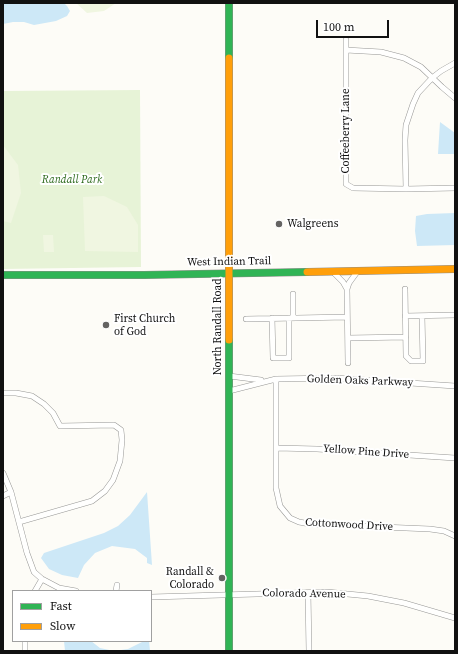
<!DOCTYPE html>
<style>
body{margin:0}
#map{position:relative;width:458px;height:654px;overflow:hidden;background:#fdfcf7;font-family:"Source Serif 4",serif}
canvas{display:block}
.frame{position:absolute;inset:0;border:4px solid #111;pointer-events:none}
.legend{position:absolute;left:12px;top:590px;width:140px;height:52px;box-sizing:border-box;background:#fff;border:1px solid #a0a0a0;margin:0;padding:5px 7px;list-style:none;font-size:12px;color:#111}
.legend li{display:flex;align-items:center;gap:8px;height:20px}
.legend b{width:20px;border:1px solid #a0a0a0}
.scale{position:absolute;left:316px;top:20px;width:73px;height:18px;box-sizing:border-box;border:2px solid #111;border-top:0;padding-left:5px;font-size:12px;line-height:14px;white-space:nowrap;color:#111;-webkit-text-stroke:3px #fff;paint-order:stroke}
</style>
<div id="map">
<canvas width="458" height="654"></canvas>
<div class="frame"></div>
<ul class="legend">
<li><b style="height:5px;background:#30b455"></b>Fast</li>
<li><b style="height:5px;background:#ff9f0a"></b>Slow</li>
</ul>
<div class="scale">100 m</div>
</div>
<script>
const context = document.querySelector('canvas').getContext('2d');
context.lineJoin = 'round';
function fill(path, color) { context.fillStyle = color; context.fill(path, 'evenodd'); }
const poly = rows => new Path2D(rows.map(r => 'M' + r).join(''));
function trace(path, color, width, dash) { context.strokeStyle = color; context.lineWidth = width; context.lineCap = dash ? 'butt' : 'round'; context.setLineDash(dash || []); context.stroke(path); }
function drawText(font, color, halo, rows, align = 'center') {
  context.font = font + ' "Source Serif 4",serif'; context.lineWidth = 4; context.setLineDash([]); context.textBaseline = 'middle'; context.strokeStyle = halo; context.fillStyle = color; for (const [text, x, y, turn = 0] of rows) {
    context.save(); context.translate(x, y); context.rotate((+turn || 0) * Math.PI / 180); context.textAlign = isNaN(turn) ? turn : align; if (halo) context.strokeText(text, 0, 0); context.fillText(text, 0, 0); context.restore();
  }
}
fill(poly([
 [140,90,141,267,3,269,3,91]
]), '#e7f3d7');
fill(poly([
 [76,3,116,3,104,11,87,13],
 [3,145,18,165,21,193,11,223,3,221],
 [104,196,127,207,138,225,138,252,85,251,83,197],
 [43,235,53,235,54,252,44,252]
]), '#f0f6e1');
fill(poly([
 [3,3,64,3,67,6,70,11,67,16,56,21,34,25,24,22,13,22,3,24],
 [440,122,455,133,455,154,438,154],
 [455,213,455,245,417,246,415,231,416,216,427,214],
 [147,492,152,565,147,563,147,558,135,549,112,546,95,553,84,565,78,578,62,575,49,569,41,558,44,553,104,533,118,526,130,515],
 [64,641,91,641,100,648,114,651,128,649,144,641,149,641,150,651,65,651]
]), '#cde8f7');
const street = poly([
 [346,40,346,184,353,188,406,189,455,188],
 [346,50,381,52,404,58,421,67,442,87,455,98],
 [406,189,405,140,406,125,413,104,418,93,432,78,441,71,455,63],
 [333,272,343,282,347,289],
 [405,289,406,356,411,361,423,361,422,316],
 [293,294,293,318],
 [405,316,455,315],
 [272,318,273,358,289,358,289,318],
 [246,319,347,317],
 [348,338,406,337],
 [348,363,347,289,349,283,357,272],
 [229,376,261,380],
 [276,379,276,488,280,506,290,518,299,522,310,524,430,529,444,531,455,536],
 [229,391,276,379,335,378,455,386],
 [3,393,16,393,32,396,44,404,53,413,60,426,114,425,121,430,122,440,120,461,113,480,105,491,92,501,19,522],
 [277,448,317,449,455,458],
 [3,473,11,492,27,553,34,572,42,579,59,588,76,591],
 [3,496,11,492],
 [35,591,42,579],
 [116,591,117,585],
 [308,593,309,651],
 [151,597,327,592,368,596,404,603,455,618],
 [25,641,25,651]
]);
const fast = poly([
 [229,3,229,58],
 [3,275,144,275,307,272],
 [229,340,229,651]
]);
const slow = poly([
 [229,58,229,340],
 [307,272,455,269]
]);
trace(street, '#979795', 6);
trace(fast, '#8e8d8b', 8);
trace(slow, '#8e8d8b', 8);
trace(street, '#fffffe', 5);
trace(fast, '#30b455', 7);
trace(slow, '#ff9f0a', 7);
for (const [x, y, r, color] of [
 [279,224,4,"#646362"],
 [106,325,4,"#646362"],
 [222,578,4,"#646362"]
]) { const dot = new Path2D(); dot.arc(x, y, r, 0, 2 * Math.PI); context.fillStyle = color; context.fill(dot); trace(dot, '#fff', 1.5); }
drawText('11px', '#111', '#fff', [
 ["Coffeeberry Lane",346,131,-90],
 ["West Indian Trail",229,262,-1],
 ["North Randall Road",218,327,-90],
 ["Golden Oaks Parkway",360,381,2],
 ["Yellow Pine Drive",366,452,4],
 ["Cottonwood Drive",349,525,3],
 ["Colorado Avenue",304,594,1]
]);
drawText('italic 11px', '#2f6b1f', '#fff', [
 ["Randall Park",72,180]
]);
drawText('11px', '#111', '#fff', [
 ["Walgreens",287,224],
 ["First Church",114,319],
 ["of God",114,332],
 ["Randall &",214,572,"right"],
 ["Colorado",214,585,"right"]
], 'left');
</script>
